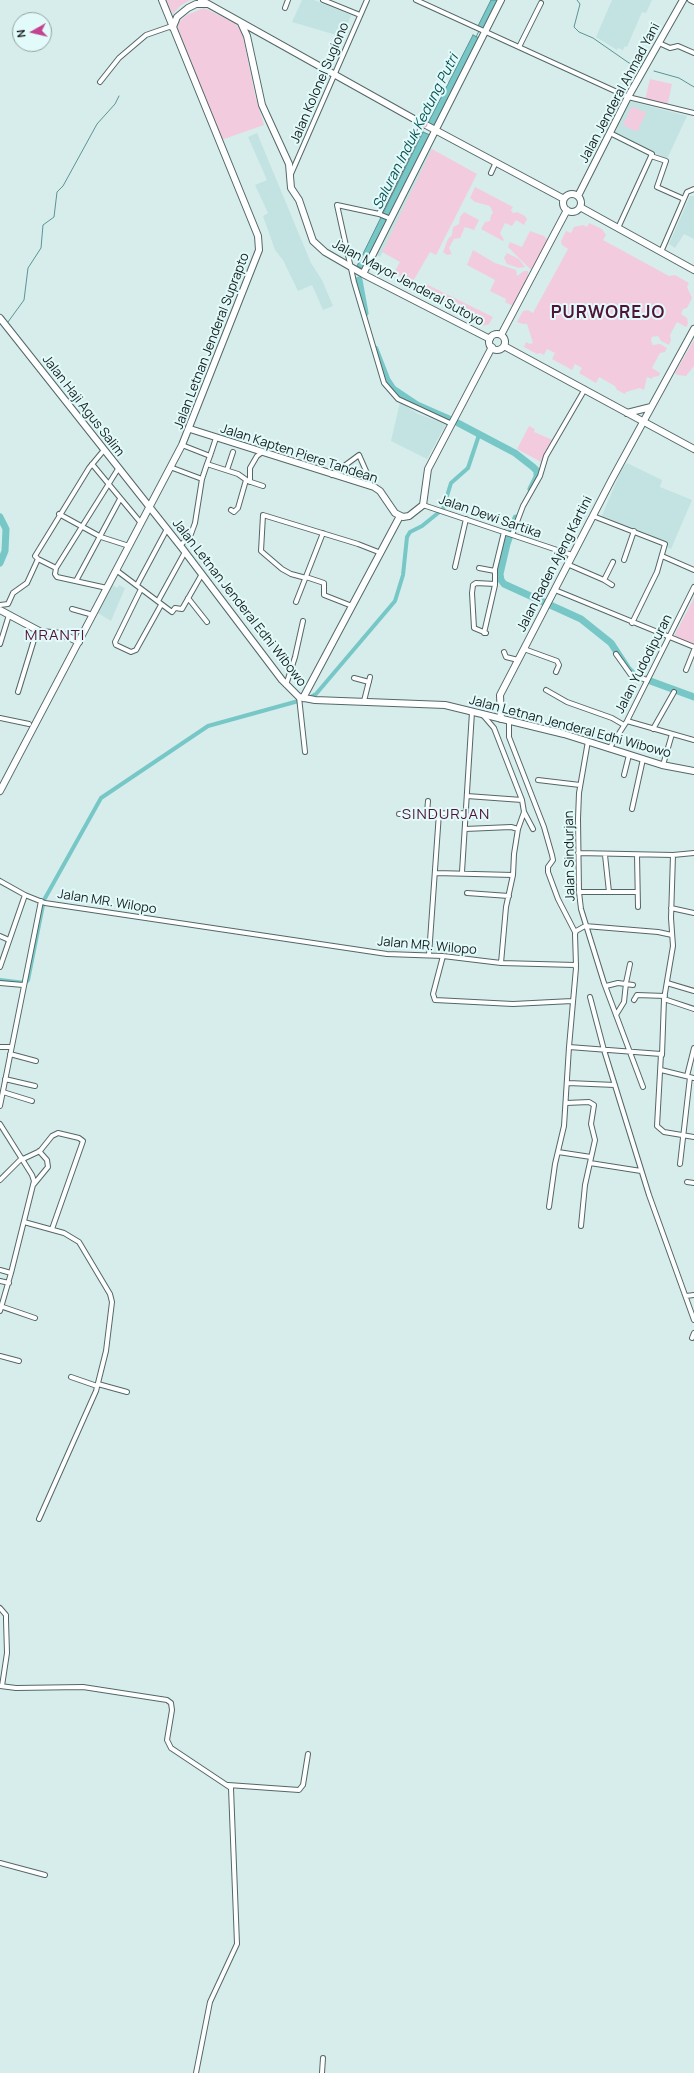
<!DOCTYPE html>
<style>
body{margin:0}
#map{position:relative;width:694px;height:2073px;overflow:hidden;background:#d6edec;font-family:Manrope,sans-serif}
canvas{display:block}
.north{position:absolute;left:12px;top:12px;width:40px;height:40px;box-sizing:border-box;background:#e3fafa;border:1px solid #91a2a2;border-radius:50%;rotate:262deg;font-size:11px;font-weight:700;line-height:16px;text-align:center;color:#151d1d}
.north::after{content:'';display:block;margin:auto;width:14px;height:18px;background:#c2438f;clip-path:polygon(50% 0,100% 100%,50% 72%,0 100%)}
</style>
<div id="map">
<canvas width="694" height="2073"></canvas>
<div class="north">N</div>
</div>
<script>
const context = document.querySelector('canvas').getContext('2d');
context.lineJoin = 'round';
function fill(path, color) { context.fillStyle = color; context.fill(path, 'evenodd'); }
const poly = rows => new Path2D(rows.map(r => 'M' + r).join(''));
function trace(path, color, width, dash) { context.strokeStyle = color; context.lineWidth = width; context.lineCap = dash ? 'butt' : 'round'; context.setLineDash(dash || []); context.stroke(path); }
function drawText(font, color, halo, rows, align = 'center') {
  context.font = font + ' Manrope,sans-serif'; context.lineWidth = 4; context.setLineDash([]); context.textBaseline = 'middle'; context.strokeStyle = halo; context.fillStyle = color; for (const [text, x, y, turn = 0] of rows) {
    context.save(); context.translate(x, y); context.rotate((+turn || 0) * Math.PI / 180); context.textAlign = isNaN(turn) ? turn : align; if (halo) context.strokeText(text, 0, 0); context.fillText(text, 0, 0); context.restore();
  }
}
fill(poly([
 [302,0,314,0,351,15,343,37,292,22],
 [612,0,652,0,646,13,642,12,627,47,625,46,623,50,618,48,617,50,596,37],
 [630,101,687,116,667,159,614,133],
 [257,133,311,263,322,280,333,306,323,310,312,285,298,291,283,260,275,250,263,216,268,213,255,185,267,180,248,137],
 [428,147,433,150,380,257,375,254],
 [690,196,694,196,694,239,684,234,675,248,669,244],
 [400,402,418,414,446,424,427,459,391,441],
 [627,463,662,480,660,487,692,500,671,549,601,518,622,468],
 [113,585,117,588,119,585,125,588,111,621,96,612]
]), '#c2e3e2');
fill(poly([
 [166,0,190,0,180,6,173,14],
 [204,8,235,23,242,32,255,95,264,125,221,140,177,29,180,21,187,15],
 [650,79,672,84,667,107,645,100],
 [632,106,646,113,637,132,623,125],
 [432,149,477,174,436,255,430,252,412,283,394,273,400,262,382,252],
 [475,187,513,207,511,210,513,213,517,212,525,216,527,219,524,225,516,220,512,226,505,223,500,233,504,240,503,241,481,229,485,222,490,221,491,215,493,213,490,206,475,202,470,198],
 [464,212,479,220,474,230,465,227,460,238,454,239,449,248,452,254,447,255,443,252,448,239,452,235,453,227,459,224,460,217],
 [589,223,602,229,606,235,603,240,669,276,675,275,689,283,687,287,692,298,687,308,683,309,681,314,687,318,688,324,686,327,677,322,670,335,671,340,669,345,661,341,658,336,652,337,651,341,653,345,660,344,667,348,665,352,660,353,652,368,660,373,659,376,653,377,652,379,647,377,644,390,640,388,626,392,625,394,617,390,615,386,599,377,596,383,579,373,582,368,575,364,572,370,552,359,555,353,547,349,544,355,540,353,537,354,524,347,526,342,530,344,533,343,527,324,523,324,517,322,523,311,528,310,533,313,561,262,568,249,562,245,561,241,566,231,571,233,574,227,583,225,587,227],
 [530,231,544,236,548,240,531,270,508,247,510,242,522,247],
 [473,250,495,263,516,270,517,276,524,271,528,271,528,277,513,306,505,302,506,299,490,291,495,280,467,265],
 [507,253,519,259,525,267,519,268,507,264,504,258],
 [426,284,493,317,489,324,483,326,423,292],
 [694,340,694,366,686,376,677,375,675,373],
 [529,426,535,429,534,432,555,441,543,463,517,449],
 [694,598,694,650,672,640]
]), '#f3cbdf');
const water = poly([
 [491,0,498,0,483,31,477,28,491,0],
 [473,35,479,38,434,126,428,123,473,35],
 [423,132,430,135,363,269,357,266,423,132]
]);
fill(water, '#77c7c7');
trace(water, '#5a9494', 1);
trace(poly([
 [577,0,580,4,574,27,579,32,593,38,629,63,640,66],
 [476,37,479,31],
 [654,71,679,78,694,87],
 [8,322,24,300,28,268,41,248,43,225,54,217,57,192,63,186,97,124,115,104,119,96]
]), '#5a9494', 1);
trace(poly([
 [309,698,316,694,395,601,403,575,407,537,410,532,422,526,443,509,451,483,468,468,479,435],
 [0,980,25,983,28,980,44,900,101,798,208,726,302,700]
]), '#77c7c7', 4);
trace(poly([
 [359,280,365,313],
 [375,349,387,380,393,389,417,405,449,419],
 [458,423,515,453,533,467,537,471,537,477,531,489],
 [0,517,6,529,5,551,0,563],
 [516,518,507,544,500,574,501,580,504,584,581,619,611,643,628,669,634,675,694,697]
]), '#77c7c7', 7);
const street = poly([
 [323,0,360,15],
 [416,0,628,97,694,113],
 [690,0,694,2],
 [285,8,288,0],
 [659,43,670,48,678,46,694,53],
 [519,47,541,3],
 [100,82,119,58,146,35,169,27,173,28],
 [423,124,379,214,337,205,354,282,384,383,398,399,452,424],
 [610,133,652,154,618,228],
 [651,156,666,161,657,187,684,199],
 [491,173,496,162],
 [291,174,367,0],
 [379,214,391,219],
 [661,252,687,192,694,189],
 [182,445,210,456,207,464],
 [104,450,89,468,35,556,38,559,56,568,55,574,57,577,107,588],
 [210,456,216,438],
 [92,464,141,523],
 [170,467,202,479,207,464,238,474,248,481,263,486],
 [227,470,233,452],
 [332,475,359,455,370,480,370,486],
 [250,482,250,468,257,456,261,453],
 [423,505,572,555],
 [231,510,234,512,238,508,246,480],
 [59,514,101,537,129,546],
 [593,516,665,544,657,572,632,623],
 [512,535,523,506,540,476,546,456,585,389],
 [180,546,191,534,195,523,202,479],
 [662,556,694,570],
 [624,560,634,531],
 [567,564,604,580,613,562],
 [455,567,466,519],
 [56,568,118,469],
 [479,568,495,571],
 [116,570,172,612,175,608,182,609,202,574],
 [306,577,324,583,324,595,352,606],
 [306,578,291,574,282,569,261,551,263,515,358,544,381,553],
 [604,580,612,585],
 [76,581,120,499],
 [137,585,167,529],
 [141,589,115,642,116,645,131,652,136,650,161,605],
 [555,590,694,647],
 [188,598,207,622],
 [158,601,185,552],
 [296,602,323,533],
 [0,605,8,604,13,593,27,583,38,559],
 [72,609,93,615],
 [484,633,495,585],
 [486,633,474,628,472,593,473,585,476,583,495,584,495,569,504,532],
 [0,644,9,615],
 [524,649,557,661,559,665,556,672],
 [504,652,506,657,518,660],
 [616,654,631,675,647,680],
 [686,670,694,650],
 [354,678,369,682],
 [286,685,295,657,303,621],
 [546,690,567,702,612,718,624,725],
 [18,692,37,630],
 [299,697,305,752],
 [364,701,370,677],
 [482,714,494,728,522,800,524,812,533,829],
 [0,718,29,724],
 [509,721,509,737,544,827,552,855,553,860,548,867,548,872,558,899,575,932],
 [627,721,694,740],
 [653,729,674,692],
 [588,741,579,793,578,819,579,892,581,909,604,983,643,1087],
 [609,749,627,721,694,587],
 [663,765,672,734],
 [624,775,629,755],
 [538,780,580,785],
 [467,796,522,800],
 [632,809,643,759],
 [427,813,428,801],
 [399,814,466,813],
 [465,829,511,827,518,829],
 [578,853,673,855,671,918,673,946,664,999,662,1055],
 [605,855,609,892],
 [637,855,638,907],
 [673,855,694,853],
 [462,872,472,712],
 [436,873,513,875],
 [0,881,25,895,45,903,387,954,443,956,501,963,575,965,576,968,569,1047,661,1054,657,1126,664,1132,694,1137],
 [579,892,636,892],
 [467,893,509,896],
 [671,908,694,913],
 [585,926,658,932,672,935],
 [0,936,9,940],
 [429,955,439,813],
 [443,956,433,994,435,1000,513,1004,572,1001],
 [501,963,506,907,513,875,514,854,518,829,524,812],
 [576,966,575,934,576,931,585,926],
 [0,967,25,895],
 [0,983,23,985],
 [667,983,694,991],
 [606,986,618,983,633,985],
 [590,997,604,1050,649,1195,694,1320],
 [664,999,694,1009],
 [634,1000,637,995,665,996],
 [616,1015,624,1002,626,983,630,964],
 [0,1047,11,1047],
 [10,1054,36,1061],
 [661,1070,694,1078],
 [687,1076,694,1048],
 [5,1079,35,1086],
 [568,1083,615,1085],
 [3,1092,32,1101],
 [566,1103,589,1102,594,1105,591,1124,595,1140,585,1185,581,1226],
 [0,1106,41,901],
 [0,1124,32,1175,34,1181,11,1273,0,1311],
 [558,1152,591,1157],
 [23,1159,40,1151,52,1136,58,1133,79,1138,83,1141,52,1229],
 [590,1163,641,1171],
 [680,1164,690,1077],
 [0,1180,22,1158],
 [687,1182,694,1183],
 [34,1184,48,1167,47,1160,39,1151],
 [549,1207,555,1164,564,1126,569,1047],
 [24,1222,64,1233,79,1242,110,1294,112,1302,106,1351,96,1391,39,1519],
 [0,1270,11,1273],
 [0,1281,9,1283],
 [686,1296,694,1295],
 [0,1306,35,1318],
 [692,1338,694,1333],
 [0,1356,19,1361],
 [71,1377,97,1386],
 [98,1384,127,1392],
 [0,1608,6,1615,6,1620,7,1653,2,1686],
 [0,1686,16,1688,83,1687,167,1700,171,1703,172,1710,167,1740,171,1748,231,1788,237,1944,210,2002,196,2073],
 [228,1785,299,1790,303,1785,308,1754],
 [0,1863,45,1875],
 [322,2073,323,2058]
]);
const secondary = poly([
 [201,0,423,124],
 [241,23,247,36,262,105,289,164,291,188,299,200,313,241,325,252,363,274,490,339],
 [173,27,177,17,188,8,196,4,207,4],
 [424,124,564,199],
 '563 203a9 9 0 1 1 18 0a9 9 0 1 1-18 0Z',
 [578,196,628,97,683,0],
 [580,207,694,270],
 [363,274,501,0],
 [0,318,182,548,282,680,299,697,315,700,445,705,564,734,662,765,694,771],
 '489 342a8 8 0 1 1 16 0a8 8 0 1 1-16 0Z',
 [501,335,567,210],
 [504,346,694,449],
 [627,413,651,407],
 [190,429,374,487,380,491,395,513,403,517,409,516,423,505,428,469,492,347],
 [0,610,41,632,62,634,79,642],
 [303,698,400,516],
 [501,719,500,695,612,479,694,329],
 [0,791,182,445,259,250,258,236,162,0]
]);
const primary = poly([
 [423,124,424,124]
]);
trace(street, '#546767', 6);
trace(secondary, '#546767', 8);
trace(primary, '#8a5774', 9);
trace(street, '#fff', 4);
trace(secondary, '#fff', 6);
trace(primary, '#dfadc8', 7);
drawText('13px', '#151d1d', '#e3fafa', [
 ["Jalan Kolonel Sugiono",320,83,-67],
 ["Jalan Jenderal Ahmad Yani",620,93,-62],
 ["Jalan Mayor Jenderal Sutoyo",408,283,28],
 ["Jalan Letnan Jenderal Suprapto",212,341,-69],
 ["Jalan Haji Agus Salim",83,406,52],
 ["Jalan Kapten Piere Tandean",299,454,18],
 ["Jalan Dewi Sartika",490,517,19],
 ["Jalan Raden Ajeng Kartini",555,564,-63],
 ["Jalan Letnan Jenderal Edhi Wibowo",239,603,52],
 ["Jalan Yudodipuran",644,664,-63],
 ["Jalan Letnan Jenderal Edhi Wibowo",570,727,15],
 ["Jalan Sindurjan",570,856,-91],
 ["Jalan MR. Wilopo",107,902,9],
 ["Jalan MR. Wilopo",427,946,5]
]);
drawText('italic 14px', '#085152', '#e3fafa', [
 ["Saluran Induk Kedung Putri",416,132,-63]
]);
context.letterSpacing = '1px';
drawText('15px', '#511439', '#e3fafa', [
 ["MRANTI",55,636],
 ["SINDURJAN",446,815]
]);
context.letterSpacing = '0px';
context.letterSpacing = '1px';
drawText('bold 17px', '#511439', '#e3fafa', [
 ["PURWOREJO",608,313]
]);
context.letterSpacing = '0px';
</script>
